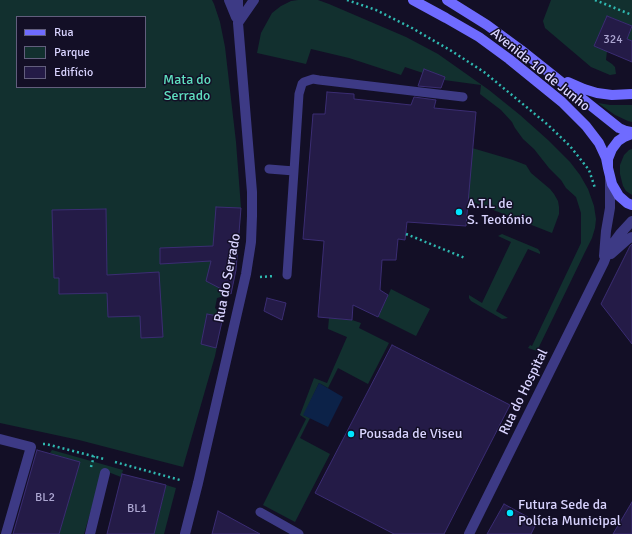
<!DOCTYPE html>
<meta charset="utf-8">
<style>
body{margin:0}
#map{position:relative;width:632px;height:534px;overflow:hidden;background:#130f26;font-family:Signika,sans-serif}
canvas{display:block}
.legend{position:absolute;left:16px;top:16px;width:130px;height:72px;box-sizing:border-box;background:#130f26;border:1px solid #625e7d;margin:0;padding:5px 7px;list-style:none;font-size:12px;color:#d9d4ff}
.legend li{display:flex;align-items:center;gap:8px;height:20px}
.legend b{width:20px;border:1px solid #625e7d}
</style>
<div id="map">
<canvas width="632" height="534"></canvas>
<ul class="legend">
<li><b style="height:5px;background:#6f6bff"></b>Rua</li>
<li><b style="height:11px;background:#12302f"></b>Parque</li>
<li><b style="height:11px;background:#241b47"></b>Edifício</li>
</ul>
</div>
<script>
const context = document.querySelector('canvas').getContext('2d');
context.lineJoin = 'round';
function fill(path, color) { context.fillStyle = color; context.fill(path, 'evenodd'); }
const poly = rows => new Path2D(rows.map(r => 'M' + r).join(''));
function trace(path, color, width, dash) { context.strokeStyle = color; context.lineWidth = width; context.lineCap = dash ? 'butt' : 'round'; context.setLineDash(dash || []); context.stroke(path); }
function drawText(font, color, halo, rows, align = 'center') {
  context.font = font + ' Signika,sans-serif'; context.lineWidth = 3; context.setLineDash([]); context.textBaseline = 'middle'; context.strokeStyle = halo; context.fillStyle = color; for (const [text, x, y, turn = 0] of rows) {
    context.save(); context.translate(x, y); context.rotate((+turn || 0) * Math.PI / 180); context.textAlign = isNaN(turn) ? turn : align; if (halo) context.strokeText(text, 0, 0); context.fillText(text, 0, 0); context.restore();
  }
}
fill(poly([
 [0,0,212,0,214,4,220,22,225,47,236,142,241,208,239,239,236,270,231,294,217,298,215,308,223,317,215,356,183,467,79,440,0,423],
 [17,17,145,17,145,87,17,87],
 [298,0,318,0,329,4,406,37,438,54,489,90,520,115,548,140,570,162,580,175,588,189,594,206,596,219,595,228,592,238,585,252,537,351,528,348,530,345,532,346,581,243,581,213,576,197,566,188,561,180,549,168,534,149,523,139,515,128,512,122,501,110,480,94,481,85,444,80,444,77,424,69,423,73,405,67,401,75,349,58,311,49,306,64,257,53,261,33,272,13,281,6,291,1],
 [551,0,632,0,632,41,627,39,632,26,607,16,594,46,607,51,606,60,612,64,615,67,616,74,610,75,591,67,545,28,543,21],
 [598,103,610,105,632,105,632,122,628,121,615,115],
 [472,148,513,160,526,165,531,173,550,189,554,194,558,201,559,207,559,214,552,233,468,200],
 [632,149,632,195,626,191,623,186,620,174,620,165,624,155,629,150],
 [502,234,538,249,540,252,540,254,528,249,496,311,508,318,502,319,471,301,469,298,469,295,482,303,511,242,498,236],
 [391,289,430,309,416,336,378,317],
 [329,318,352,320,361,323,359,328,389,343,368,384,338,368,328,388,319,383,304,415,310,418,300,438,330,454,295,522,263,505,306,419,300,415,314,378,327,383,347,337,328,329],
 [52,450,123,470,121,477,103,470,84,534,59,534,79,462,50,453],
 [166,485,176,488,164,534,154,534]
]), '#12302f');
fill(poly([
 [319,383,343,397,328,427,303,415]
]), '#0c2248');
const building = poly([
 [607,16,632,26,627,39,632,41,632,62,594,46,607,16],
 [424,69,445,77,441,88,418,86,424,69],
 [327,92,354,94,354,99,411,105,414,97,436,100,434,108,476,112,466,226,407,222,405,240,398,239,396,260,382,260,380,290,388,295,378,317,353,305,352,320,318,317,324,241,303,239,313,114,325,114,327,92],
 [216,207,241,208,236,270,231,294,206,281,211,261,160,264,160,248,213,246,216,207],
 [106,209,107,275,159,272,163,337,141,338,140,316,108,317,107,293,59,294,59,278,54,278,52,210,106,209],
 [632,244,632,344,601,304,630,246,632,244],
 [267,298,286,303,282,320,264,311,267,298],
 [207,314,223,317,216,348,201,344,207,314],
 [392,345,510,405,444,534,394,534,315,493,392,345],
 [37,450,80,462,59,534,13,534,37,450],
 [122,474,166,485,154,534,107,534,122,474],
 [632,502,632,534,613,534,632,502],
 [504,504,537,522,531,534,487,534,504,504],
 [218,511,260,534,212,534,218,511]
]);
fill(building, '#241b47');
trace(building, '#3b2d73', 1);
trace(poly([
 [347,0,376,10,412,28,450,50,484,72,501,86,547,124,570,146,589,170,595,188],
 [595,0,632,15],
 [406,234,465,258],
 [260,277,275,276],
 [43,444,46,444,104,459],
 [115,462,180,480],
 [91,467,94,456]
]), '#2fb8b0', 2.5, [2, 3]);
trace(poly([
 [269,169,294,171,287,275],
 [294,171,299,94,302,84,304,82,313,79,319,80,463,97],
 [260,512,299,534]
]), '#3d3a85', 9);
trace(poly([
 [611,254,628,239,632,237],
 [604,256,606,231,610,208,610,178],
 [0,439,31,447,6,534],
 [90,534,105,473],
 [469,534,604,262,609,249,620,234,632,221]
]), '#3d3a85', 10);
trace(poly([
 [229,0,236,17],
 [238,23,254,0],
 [185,534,198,483,246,274,251,242,252,216,252,192,238,23,238,0]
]), '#3d3a85', 10);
trace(poly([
 [413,0,446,18,479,37,509,59,562,102,586,126,599,143,606,158,608,168],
 [447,0,487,25,521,50,619,128,626,131,632,132],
 [568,82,584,89,597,93,612,95,632,94],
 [632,134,624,137,618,141,612,149,608,159,608,168,612,184,619,196,627,203,632,205]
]), '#6f6bff', 10);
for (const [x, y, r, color] of [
 [459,212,4,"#00e5ff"],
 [351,434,4,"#00e5ff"],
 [510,513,4,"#00e5ff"]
]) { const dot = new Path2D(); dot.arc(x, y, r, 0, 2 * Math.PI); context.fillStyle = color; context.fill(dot); trace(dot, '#130f26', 1.5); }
drawText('12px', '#aca6d1', null, [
 ["324",613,40],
 ["BL2",45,498],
 ["BL1",137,509]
]);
drawText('14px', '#d9d4ff', '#130f26', [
 ["Avenida 10 de Junho",540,70,39],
 ["Rua do Serrado",228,278,-79],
 ["Rua do Hospital",524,392,-64]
]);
drawText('14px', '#5fe0c0', '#130f26', [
 ["Mata do",187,80],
 ["Serrado",187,96]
]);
drawText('14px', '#d9d4ff', '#130f26', [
 ["A.T.L de",467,204],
 ["S. Teotónio",467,220],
 ["Pousada de Viseu",359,434],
 ["Futura Sede da",518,505],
 ["Polícia Municipal",518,521]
], 'left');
</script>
